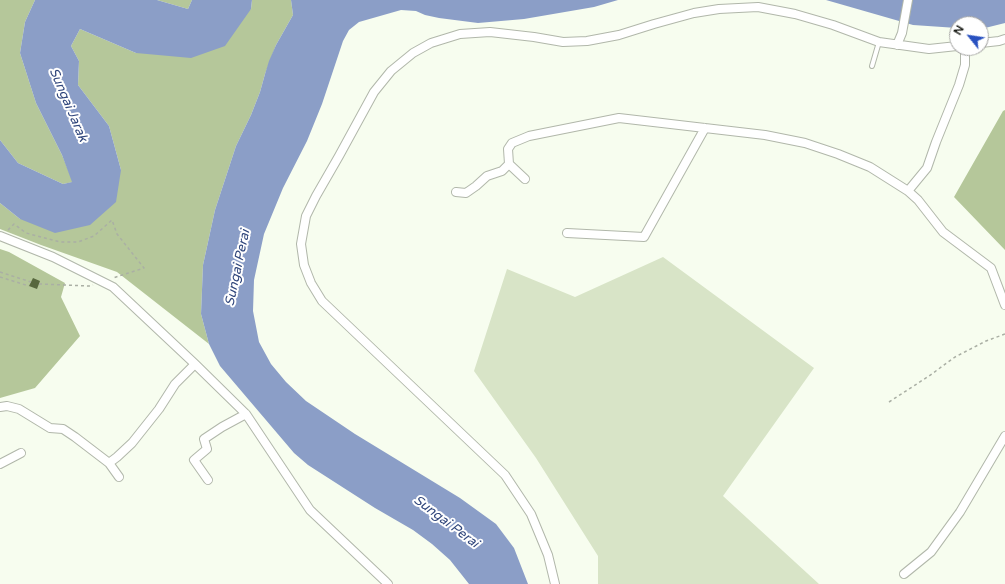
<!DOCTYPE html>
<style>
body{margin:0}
#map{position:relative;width:1005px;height:584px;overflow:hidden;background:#f7fdef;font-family:"Varela Round",sans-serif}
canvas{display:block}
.north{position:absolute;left:949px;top:16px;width:40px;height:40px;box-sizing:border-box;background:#fff;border:1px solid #a3a3a1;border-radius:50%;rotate:300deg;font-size:11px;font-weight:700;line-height:16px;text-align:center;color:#181a15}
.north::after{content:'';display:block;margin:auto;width:14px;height:18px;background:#2951c0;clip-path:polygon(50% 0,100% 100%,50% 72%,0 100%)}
</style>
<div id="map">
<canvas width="1005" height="584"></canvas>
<div class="north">N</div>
</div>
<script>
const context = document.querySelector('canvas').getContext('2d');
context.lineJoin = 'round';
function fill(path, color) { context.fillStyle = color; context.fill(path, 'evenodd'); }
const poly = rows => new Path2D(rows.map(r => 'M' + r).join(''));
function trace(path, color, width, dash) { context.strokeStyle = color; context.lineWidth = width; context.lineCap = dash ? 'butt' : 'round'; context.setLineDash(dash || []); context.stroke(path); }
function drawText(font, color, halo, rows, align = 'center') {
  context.font = font + ' "Varela Round",sans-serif'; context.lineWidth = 4; context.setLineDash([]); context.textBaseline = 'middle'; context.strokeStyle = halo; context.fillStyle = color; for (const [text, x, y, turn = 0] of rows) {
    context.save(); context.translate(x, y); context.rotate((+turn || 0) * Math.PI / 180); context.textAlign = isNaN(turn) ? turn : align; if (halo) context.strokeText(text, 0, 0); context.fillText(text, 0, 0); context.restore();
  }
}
fill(poly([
 [663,257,814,368,723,496,819,584,598,584,598,556,536,458,474,371,507,269,575,297]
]), '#d8e4c7');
fill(poly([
 [0,0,35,0,25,22,20,53,36,103,62,155,73,182,63,184,18,163,0,140],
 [157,0,192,0,188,9],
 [252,0,291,0,293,15,276,45,265,74,260,92,251,115,236,146,215,210,203,265,201,314,209,344,117,272,41,245,0,229,0,203,20,219,121,170,109,126,78,85,79,61,71,46,80,29,136,53,251,9],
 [1005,110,1005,250,954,197,1003,111],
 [0,249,9,252,65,283,61,297,80,336,35,388,0,398]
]), '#b5c79a');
fill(poly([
 [35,0,157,0,188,9,192,0,252,0,251,9,225,46,191,58,136,53,80,29,71,46,79,61,78,85,109,126,121,170,116,202,90,225,55,233,20,219,0,203,0,140,18,163,63,184,72,182,62,155,36,103,20,53,25,22],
 [291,0,618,0,594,7,524,19,478,23,439,18,425,15,416,11,401,10,359,22,349,30,343,41,322,104,307,141,283,188,264,234,254,280,253,311,259,342,271,364,286,382,306,401,355,434,460,498,496,524,514,548,528,584,469,584,450,560,432,544,413,530,375,508,308,465,294,453,220,366,209,344,201,314,203,265,215,210,236,146,251,115,260,92,265,74,269,61,276,45,293,15],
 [826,0,1005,0,1005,23,981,29,981,24,957,24,957,28,913,25]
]), '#8b9ec7');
fill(poly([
 [33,278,40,281,37,289,29,286]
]), '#57673e');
const lane = poly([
 [872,66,879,42]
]);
const street = poly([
 [981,43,999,41,1005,39],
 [897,45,902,33,908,0],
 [525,179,509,164,508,149,512,143,529,136,619,118,765,135,805,143,838,154,870,167,908,191,918,200,943,232,991,268,1005,305],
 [908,191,927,168,936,142,959,85,965,65,965,48],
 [456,192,466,193,476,186,487,176,502,171,509,164],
 [567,233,644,237,705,128],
 [0,236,53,257,113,287,195,364,246,414,310,510,386,582,388,584],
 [0,407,7,406,19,409,50,428,63,429,75,437,109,463,119,477],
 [109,463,117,457,132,443,159,409,175,384,195,364],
 [0,464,21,453],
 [208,480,194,460,207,449,204,439,222,427,246,414],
 [904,574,931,552,960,512,1005,436],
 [555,584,548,555,531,514,505,475,322,301,311,283,304,265,301,244,306,216,316,196,339,156,374,92,391,71,413,53,431,43,460,34,490,32,534,37,563,42,587,41,619,35,654,24,694,13,719,9,758,7,795,14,833,25,879,42,929,49,957,46]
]);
trace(lane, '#b1b7aa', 6);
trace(street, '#b1b7aa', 10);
trace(poly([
 [8,230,14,224,26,233,60,242,78,242,94,236,112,220,117,234,144,268,113,278],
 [0,272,31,282],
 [0,277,29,286],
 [39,284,90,286,93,285],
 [889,402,929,376,955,357,986,341,1005,334]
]), '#aaafa4', 1.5, [3, 3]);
trace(lane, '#fff', 4);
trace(street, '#fff', 8);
drawText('italic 13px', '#2f457b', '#fff', [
 ["Sungai Jarak",68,105,67],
 ["Sungai Perai",238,268,-78],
 ["Sungai Perai",446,522,37]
]);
</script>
